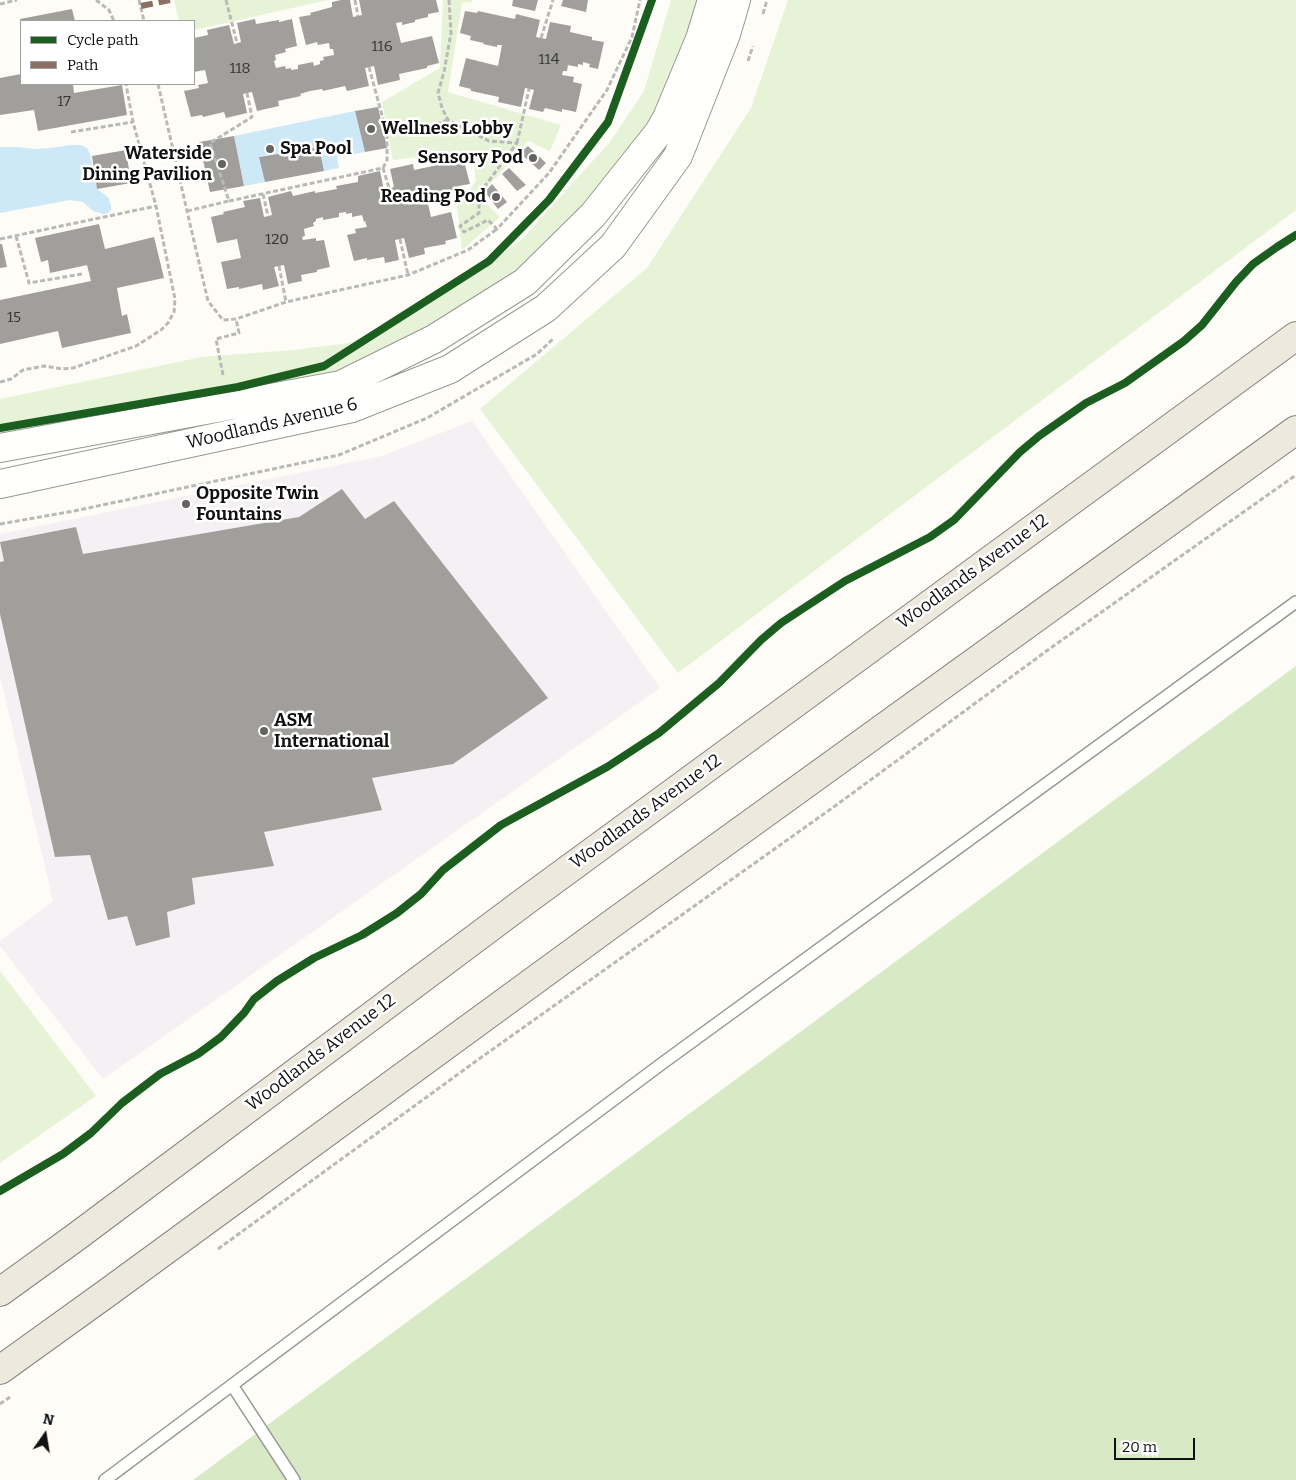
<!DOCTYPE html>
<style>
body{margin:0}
#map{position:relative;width:1296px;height:1480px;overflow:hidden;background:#fdfcf7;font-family:Bitter,serif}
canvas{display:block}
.legend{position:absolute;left:20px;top:20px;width:175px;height:65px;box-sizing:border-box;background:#fff;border:1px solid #a0a0a0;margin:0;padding:6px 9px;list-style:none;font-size:15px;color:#111}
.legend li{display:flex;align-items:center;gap:10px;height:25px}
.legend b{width:25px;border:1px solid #a0a0a0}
.north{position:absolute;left:20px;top:1410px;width:50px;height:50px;-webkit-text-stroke:4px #fff;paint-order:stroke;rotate:13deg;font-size:14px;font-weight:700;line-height:20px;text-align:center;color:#111}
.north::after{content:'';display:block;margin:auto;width:18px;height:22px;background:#111;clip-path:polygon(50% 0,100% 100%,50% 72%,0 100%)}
.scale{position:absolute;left:1114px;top:1438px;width:81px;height:22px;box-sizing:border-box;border:2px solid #111;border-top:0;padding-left:6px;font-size:15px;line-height:18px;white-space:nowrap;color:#111;-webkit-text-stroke:4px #fff;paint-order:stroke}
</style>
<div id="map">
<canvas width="1296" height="1480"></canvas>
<ul class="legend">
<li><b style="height:6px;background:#1b5e20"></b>Cycle path</li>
<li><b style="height:6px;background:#8d6e63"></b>Path</li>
</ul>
<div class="north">N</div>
<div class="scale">20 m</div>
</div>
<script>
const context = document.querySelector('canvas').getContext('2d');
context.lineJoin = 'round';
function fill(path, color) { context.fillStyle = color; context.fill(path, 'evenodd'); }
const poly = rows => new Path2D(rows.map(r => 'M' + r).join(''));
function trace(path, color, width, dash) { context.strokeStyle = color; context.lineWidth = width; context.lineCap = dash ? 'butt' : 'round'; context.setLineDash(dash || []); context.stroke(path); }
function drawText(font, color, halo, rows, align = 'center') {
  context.font = font + ' Bitter,serif'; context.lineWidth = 5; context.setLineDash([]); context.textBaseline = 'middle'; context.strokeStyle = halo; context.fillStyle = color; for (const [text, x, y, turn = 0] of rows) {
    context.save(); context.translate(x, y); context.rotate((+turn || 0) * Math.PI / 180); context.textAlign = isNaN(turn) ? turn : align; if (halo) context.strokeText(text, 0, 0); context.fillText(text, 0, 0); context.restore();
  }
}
fill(poly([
 [472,421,660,688,103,1079,0,946,0,941,53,901,0,676,0,534,382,456]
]), '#f5f0f3');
fill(poly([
 [174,0,328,0,194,30,194,21,179,21],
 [443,0,472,0,472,2,462,3,448,92,561,125,550,151,528,141,497,177,477,194,500,217,462,250,457,206,476,181,472,151,393,160,382,102,440,68],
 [671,0,701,0,659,132,525,275,340,382,0,446,0,399,202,357,293,350,349,343,417,311,485,266,521,240,610,142,644,91],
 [788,0,1296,0,1296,210,678,673,480,409,647,268,751,108],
 [0,971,96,1096,0,1163]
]), '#e7f3d7');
fill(poly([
 [1296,666,1296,1480,193,1480]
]), '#d8eac5');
fill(poly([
 [355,111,365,152,337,157,339,168,324,171,319,147,260,156,265,182,244,186,234,136],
 [71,145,81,145,87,148,90,154,97,189,108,197,111,205,111,210,108,213,103,214,93,211,83,202,70,200,0,213,0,147,18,147,34,149,50,148]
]), '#cde8f7');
fill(poly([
 [341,0,350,0,353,17,362,15,359,0,436,0,439,12,428,14,428,17,415,20,415,22,402,25,402,22,396,23,401,43,432,36,439,63,427,66,427,68,399,74,400,80,378,85,374,66,365,68,369,86,347,91,345,86,323,91,322,89,310,91,300,94,301,96,278,101,279,106,257,111,252,92,247,93,243,94,247,113,226,118,224,112,203,117,202,115,191,117,184,91,199,88,198,85,208,83,205,70,194,72,194,38,208,35,207,30,229,25,234,44,241,42,237,23,255,19,256,24,279,20,279,22,292,19,297,46,285,49,286,52,275,55,276,60,274,61,276,68,285,66,286,69,291,68,291,70,298,69,298,65,313,62,314,66,320,64,320,61,324,60,323,57,334,55,333,49,330,49,329,43,318,45,317,42,306,45,299,17,311,15,310,13,332,7,332,2],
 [513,0,538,0,535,11,512,6],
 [563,0,588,0,586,12,561,6],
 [72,9,75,21,21,21,20,19],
 [465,11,477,13,478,11,515,19,516,14,540,20,536,37,546,39,550,22,571,26,570,32,592,37,592,40,604,42,598,69,589,67,590,64,583,62,583,65,578,64,578,67,568,65,567,71,563,71,562,75,574,77,573,82,582,84,576,112,562,109,562,112,545,108,543,112,529,109,534,90,525,88,521,107,498,102,499,97,471,91,471,89,459,86,466,58,498,66,502,45,497,45,497,47,483,44,484,43,470,40,471,36,460,33],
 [21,74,21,84,73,84,74,93,122,85,127,115,38,131,34,110,0,115,0,78],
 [378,107,387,148,365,152,355,111],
 [234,136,244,186,210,192,199,142],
 [528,146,546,163,539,170,520,153],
 [319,147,324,171,265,182,259,157],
 [126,150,131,183,97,189,92,156],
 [464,161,470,184,458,186,459,190,445,193,445,194,434,197,433,194,426,195,431,217,451,212,457,238,445,241,446,244,424,248,425,254,409,258,404,238,395,240,399,260,385,263,384,257,367,260,367,258,354,261,347,235,356,233,355,229,367,227,365,221,364,222,362,215,352,217,352,213,346,214,346,212,339,213,339,217,323,220,323,217,316,219,316,221,313,223,314,226,304,229,305,236,302,237,303,240,316,238,316,241,324,240,330,267,317,270,317,272,301,275,302,281,288,284,284,265,274,267,279,286,263,290,262,284,239,289,239,287,227,289,221,262,241,258,237,239,217,243,211,217,224,214,223,212,245,207,243,201,260,198,264,217,272,215,268,197,291,191,293,196,315,191,315,193,337,189,336,186,358,182,358,176,380,171,384,190,394,187,390,169,413,164,414,170,452,162,452,164],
 [509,168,526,185,517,191,502,174],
 [492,184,507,202,498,209,485,192],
 [99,224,105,249,154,237,164,278,117,288,122,316,127,314,131,333,62,348,58,331,0,344,0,300,91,281,87,265,50,273,48,260,41,262,35,238],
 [0,244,2,244,7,267,0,268],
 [342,489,365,519,394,501,548,698,453,764,372,778,382,810,264,832,274,866,192,878,195,904,167,912,170,937,136,946,127,916,108,920,90,855,55,857,0,614,0,562,4,561,0,542,76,527,83,554,299,517]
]), '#a19f9c');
const service = poly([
 [232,1385,294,1480],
 [105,1480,664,1062,1296,602]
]);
const tertiary = poly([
 [0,448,341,385,434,339,525,282,593,215,659,132,667,118,700,39,712,0],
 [0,484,352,408,450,369,546,308,613,246,678,156,726,34,736,0]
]);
const primary = poly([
 [0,1292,76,1237,528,899,1296,336],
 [0,1370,107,1293,613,923,1296,430]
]);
trace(service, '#979795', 14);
trace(tertiary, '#979795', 30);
trace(primary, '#858482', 30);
trace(poly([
 [96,0,109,10,114,21],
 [139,0,144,21],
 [226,0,237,43],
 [355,0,358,16],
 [449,0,451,33,444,72,438,93,442,108,448,120,489,141,517,143,485,186,479,199,479,213,460,226,464,232,488,220,497,229,549,173,607,90,632,37,640,0],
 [0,4,17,0],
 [763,14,767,0],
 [541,38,553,0],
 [748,61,753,46],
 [369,67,387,134,408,133,448,120],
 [158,84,187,211,208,301,223,320,236,319,286,302,408,275,468,250,497,229],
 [247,93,252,117,210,143,229,201,383,168,387,160,387,134],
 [71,132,133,122],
 [517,143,529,89],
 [383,168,389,188],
 [263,194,268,216],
 [187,211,229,201],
 [16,236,29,283,82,274],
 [0,239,156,206],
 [400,239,408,275],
 [279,266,286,302],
 [223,375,216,339,239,333,236,319],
 [0,382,11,379,23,370,44,366,62,369,73,368,136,346,161,330,168,323,174,312,175,299,156,206,133,122,126,84],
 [0,524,74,511,339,455,427,418,537,354,554,338],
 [218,1249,472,1064,835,806,1052,647,1296,475],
 [0,1404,10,1397]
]), '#b9b9b8', 3, [5, 2.5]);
trace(service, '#fffffe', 11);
trace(tertiary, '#fffffe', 28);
trace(primary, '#ede9dc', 28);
trace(poly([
 [141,6,170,0]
]), '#8d6e63', 6, [12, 6]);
trace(poly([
 [0,428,238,387,324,366,489,261,549,200,608,122,652,0],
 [0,1191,63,1154,91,1133,122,1103,160,1074,198,1054,221,1037,244,1013,254,999,277,981,314,958,362,935,397,913,421,894,443,870,501,825,607,767,659,733,719,683,761,640,781,623,845,581,930,537,954,520,1020,452,1039,436,1086,403,1125,383,1184,341,1202,325,1236,282,1253,264,1277,247,1296,235]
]), '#1b5e20', 8);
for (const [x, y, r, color] of [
 [371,129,5,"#646362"],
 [270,149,5,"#646362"],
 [533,158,5,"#646362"],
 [222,164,5,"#646362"],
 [496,197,5,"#646362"],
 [186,504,5,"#646362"],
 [264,731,5,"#646362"]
]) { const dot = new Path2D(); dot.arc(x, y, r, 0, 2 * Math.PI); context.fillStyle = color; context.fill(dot); trace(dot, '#fff', 2); }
drawText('15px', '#353434', null, [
 ["116",382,47],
 ["114",549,60],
 ["118",240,69],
 ["17",64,102],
 ["120",277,240],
 ["15",14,318]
]);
drawText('bold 18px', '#111', '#fff', [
 ["Wellness Lobby",381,129],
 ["Spa Pool",280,149],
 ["Waterside",212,154,"right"],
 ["Dining Pavilion",212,175,"right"],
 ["Sensory Pod",523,158,"right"],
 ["Reading Pod",486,197,"right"],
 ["Opposite Twin",196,494],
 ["Fountains",196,515],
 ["ASM",274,721],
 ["International",274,742]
], 'left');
drawText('18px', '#111', '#fff', [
 ["Woodlands Avenue 6",272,424,-13],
 ["Woodlands Avenue 12",973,572,-36],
 ["Woodlands Avenue 12",646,812,-36],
 ["Woodlands Avenue 12",321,1053,-37]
]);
</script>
